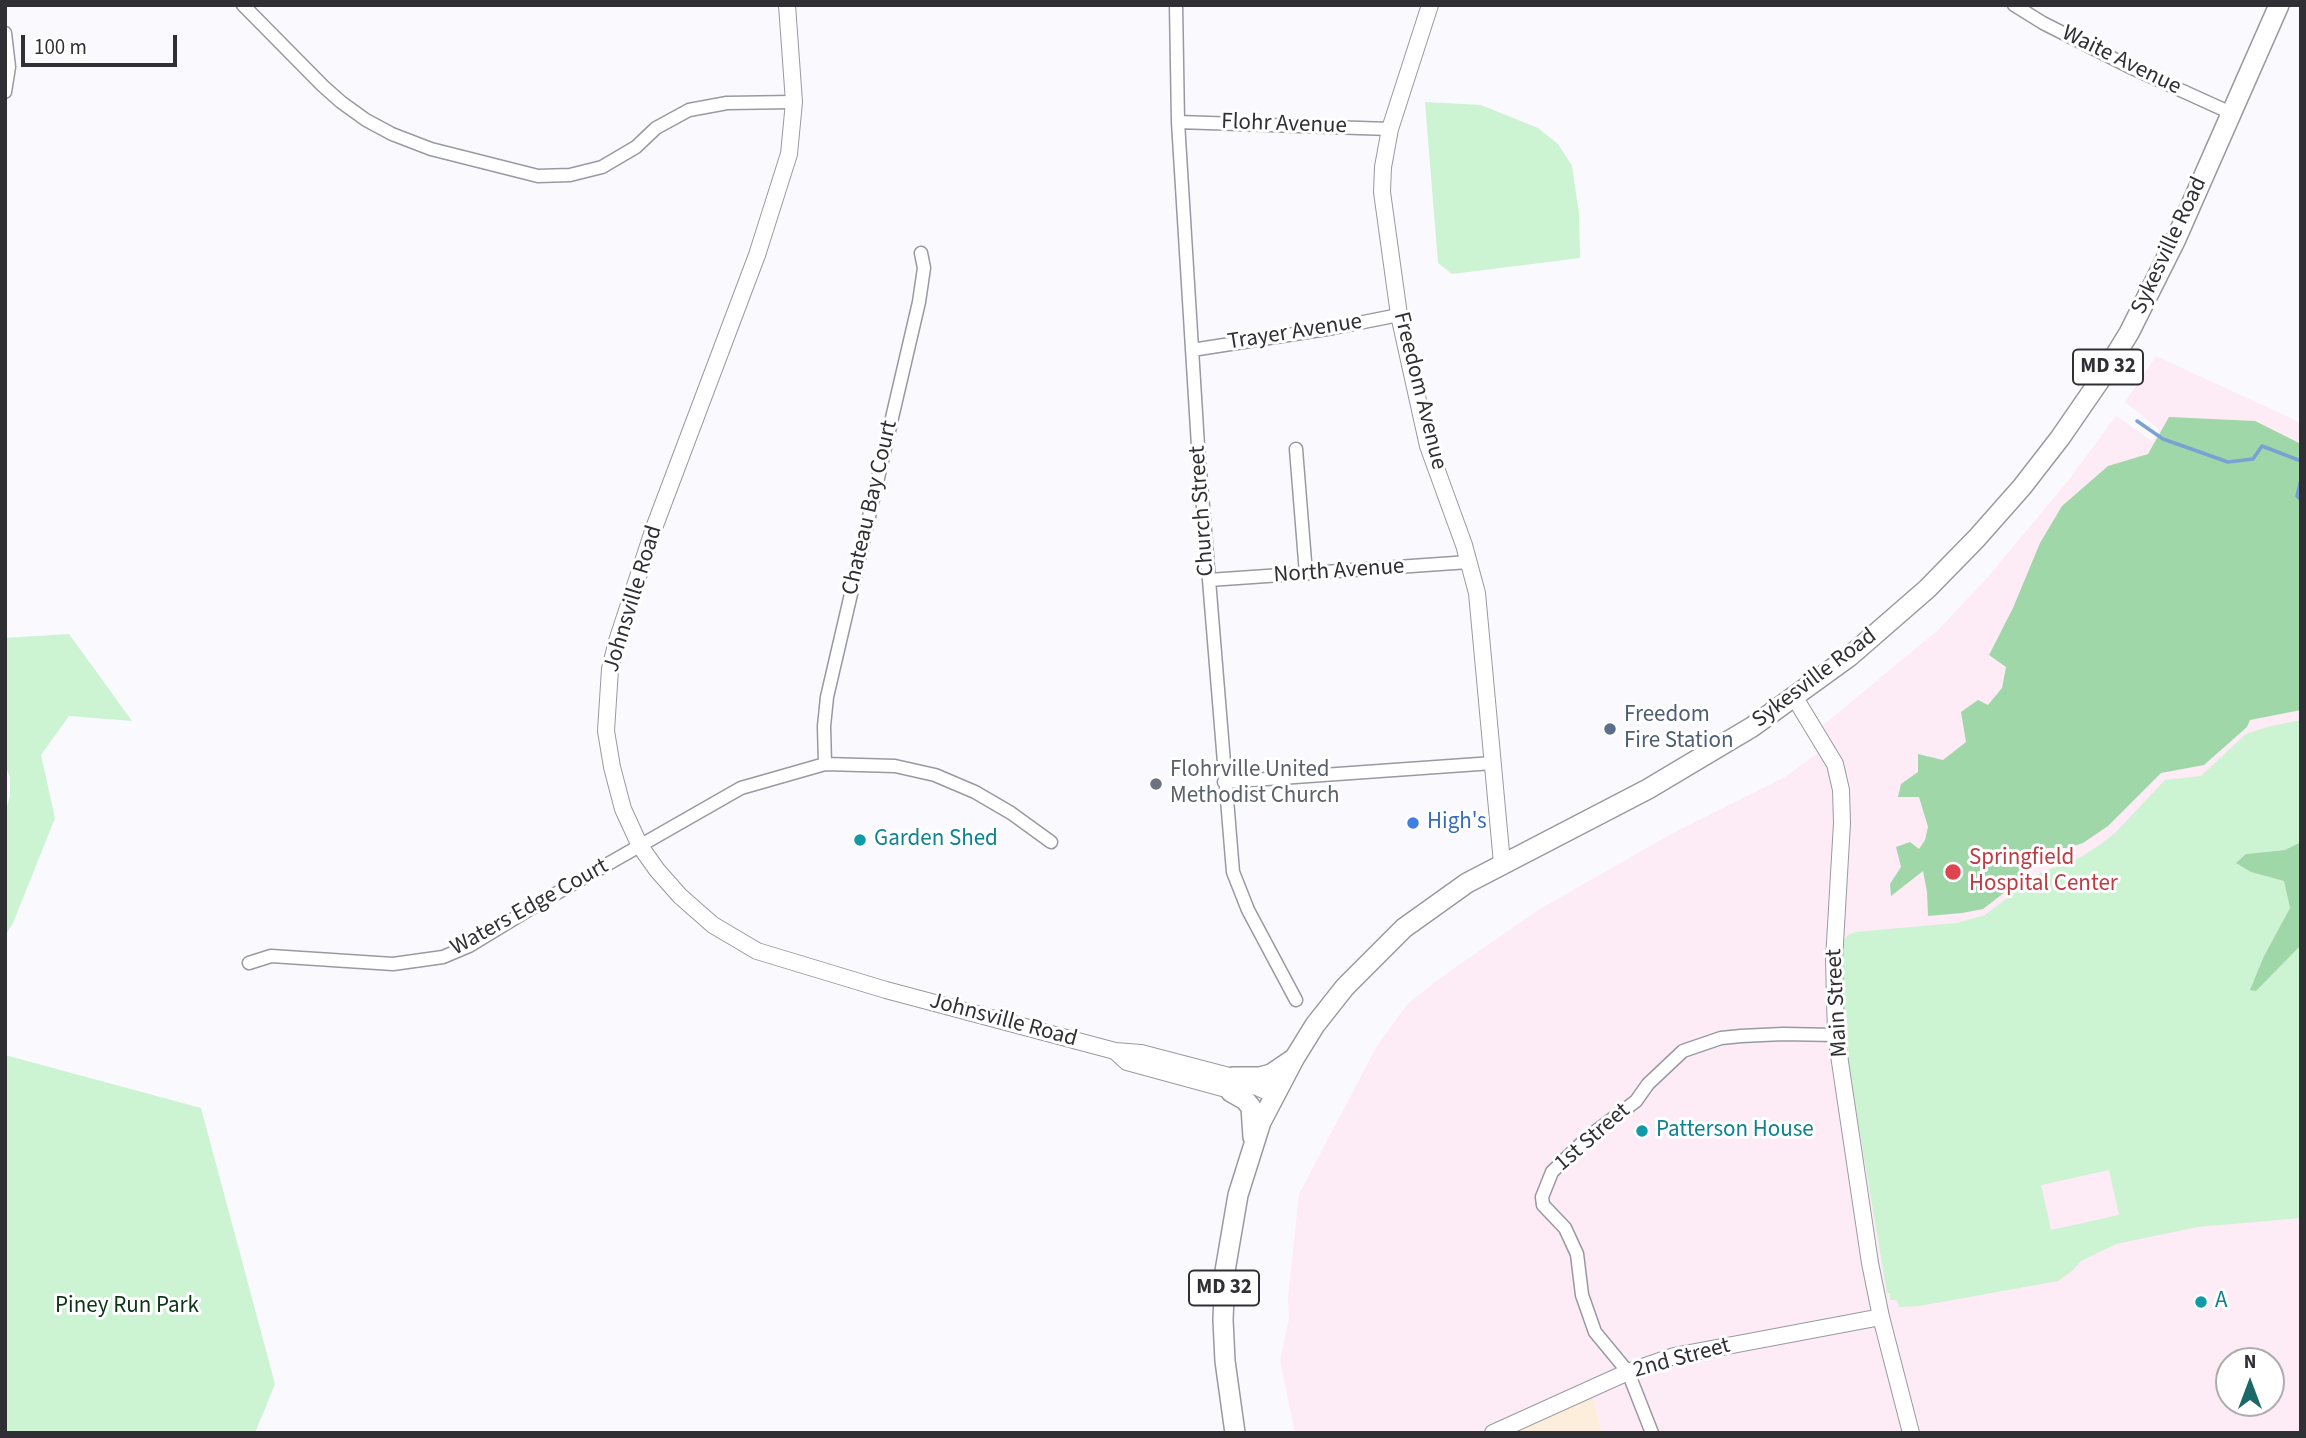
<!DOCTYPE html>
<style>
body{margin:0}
#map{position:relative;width:2306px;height:1438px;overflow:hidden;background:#fafafe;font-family:"Source Sans 3",sans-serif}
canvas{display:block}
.frame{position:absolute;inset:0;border:7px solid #303034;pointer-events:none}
.north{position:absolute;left:2215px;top:1347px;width:70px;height:70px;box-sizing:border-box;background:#fff;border:2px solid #acacae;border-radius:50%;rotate:0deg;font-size:19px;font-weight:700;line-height:28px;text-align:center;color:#303034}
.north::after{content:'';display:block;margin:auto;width:24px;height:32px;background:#1a6868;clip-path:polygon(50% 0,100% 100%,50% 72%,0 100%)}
.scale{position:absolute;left:21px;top:35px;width:156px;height:32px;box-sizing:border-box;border:4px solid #303034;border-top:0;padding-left:9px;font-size:21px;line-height:24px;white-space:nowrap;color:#303034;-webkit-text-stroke:5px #fff;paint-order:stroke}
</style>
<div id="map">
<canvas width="2306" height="1438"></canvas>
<div class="frame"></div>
<div class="north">N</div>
<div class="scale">100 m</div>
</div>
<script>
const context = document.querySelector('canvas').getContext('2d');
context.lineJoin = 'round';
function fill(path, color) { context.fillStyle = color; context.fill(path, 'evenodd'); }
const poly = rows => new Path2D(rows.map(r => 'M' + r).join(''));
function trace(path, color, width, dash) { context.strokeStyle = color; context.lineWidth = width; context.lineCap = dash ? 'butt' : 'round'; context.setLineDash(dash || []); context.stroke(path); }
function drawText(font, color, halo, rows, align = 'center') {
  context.font = font + ' "Source Sans 3",sans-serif'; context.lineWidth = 6; context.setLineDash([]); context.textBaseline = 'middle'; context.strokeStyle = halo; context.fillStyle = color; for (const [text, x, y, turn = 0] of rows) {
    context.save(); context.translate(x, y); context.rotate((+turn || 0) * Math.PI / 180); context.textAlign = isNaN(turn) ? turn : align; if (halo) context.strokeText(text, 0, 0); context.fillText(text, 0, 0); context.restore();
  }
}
fill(poly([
 [1593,1395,1602,1433,1509,1433]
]), '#fdeedb');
fill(poly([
 [2156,356,2301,423,2301,1433,1602,1433,1593,1395,1509,1433,1295,1433,1280,1360,1289,1319,1288,1298,1299,1194,1377,1046,1408,1003,1450,971,1540,909,1671,834,1785,777,1818,753,1809,737,1937,631,1988,577,2067,482,2116,416,2152,441,2159,429,2125,402],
 [2229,1361,2271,1361,2271,1403,2229,1403]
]), '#fdebf5');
fill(poly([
 [1425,102,1481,105,1538,128,1558,144,1572,166,1579,214,1580,258,1452,274,1438,263],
 [69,634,132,721,69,716,41,755,55,818,13,923,5,936,5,813,10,796,10,777,5,765,5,638],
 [2301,720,2301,842,2285,850,2246,854,2251,872,2284,881,2290,908,2264,956,2251,990,2301,945,2301,1218,2197,1227,2116,1244,2081,1261,2073,1270,2058,1281,1919,1306,1899,1307,1897,1300,1890,1300,1890,1293,1887,1293,1843,1033,1841,960,1843,941,1848,935,1855,932,1957,923,1985,915,2042,872,2081,857,2101,844,2116,832,2165,780,2201,776,2246,734,2267,727],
 [2109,1170,2119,1215,2051,1230,2041,1185],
 [5,1055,201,1108,275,1384,255,1433,5,1433]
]), '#ccf3d2');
fill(poly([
 [2169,417,2255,421,2301,444,2301,710,2250,720,2247,727,2204,765,2161,773,2108,826,2083,843,2067,848,2047,848,2032,852,2020,867,2018,882,1983,909,1962,913,1928,916,1927,892,1923,871,1891,896,1890,884,1901,867,1896,847,1910,842,1919,849,1925,840,1928,827,1919,797,1898,797,1901,784,1918,772,1918,754,1943,760,1966,742,1961,712,1978,700,1988,705,2002,688,2006,667,1989,655,2013,608,2040,543,2062,506,2108,466,2148,454],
 [2301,842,2301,945,2256,991,2250,990,2264,956,2290,908,2284,881,2251,872,2236,863,2246,854,2285,850]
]), '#a0d7a9');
trace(poly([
 [2137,421,2163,439,2228,462,2253,459,2262,446,2301,461],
 [2301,480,2297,496,2301,500]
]), '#79a1d3', 3.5);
const street = poly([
 [243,5,323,86,341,102,366,120,392,134,431,149,538,176,570,175,602,167,636,147,656,128,689,110,727,103,794,102],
 [1176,5,1178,122,1198,446,1233,872,1248,910,1296,1000],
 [2014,5,2043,23,2132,68,2231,113],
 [5,33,9,67,5,92],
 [1178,122,1390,129],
 [1192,350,1333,328,1399,315],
 [1296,449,1306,574],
 [1209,580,1469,562],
 [825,764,824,726,827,697,919,302,924,268,921,253],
 [1224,782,1493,763],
 [249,963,271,956,393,964,443,957,469,946,543,901,741,788,825,764,895,766,935,775,975,792,1011,813,1051,842],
 [1652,1433,1628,1372,1595,1332,1582,1295,1577,1254,1565,1228,1543,1205,1542,1197,1552,1172,1587,1138,1636,1101,1648,1084,1683,1051,1721,1038,1741,1036,1783,1034,1836,1035]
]);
const secondary = poly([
 [787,5,794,102,789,154,757,255,654,528,617,641,610,669,606,731,612,767,623,809,640,846,657,870,680,896,713,925,757,951,886,990,1115,1051,1141,1053,1233,1077,1275,1095],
 [1430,5,1390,129,1383,167,1382,192,1399,315,1428,446,1464,545,1477,593,1502,863],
 [1795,698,1835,764,1841,790,1842,823,1834,960,1836,1035,1870,1263,1881,1317,1911,1433],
 [1115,1051,1127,1062,1241,1093],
 [1493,1433,1628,1372,1674,1356,1881,1317]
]);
const primary = poly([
 [1233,1077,1260,1077,1271,1074,1293,1059],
 [1231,1092,1245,1100,1251,1107,1253,1137],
 [1235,1433,1225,1361,1223,1320,1225,1271,1238,1195,1261,1122,1294,1059,1315,1025,1345,987,1404,928,1467,883,1648,789,1752,727,1850,656,1927,589,1976,539,2022,487,2060,438,2100,380,2129,333,2176,239,2279,5]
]);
trace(street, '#989aa2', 15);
trace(secondary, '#989aa2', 18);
trace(primary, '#989aa2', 22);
trace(street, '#fff', 12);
trace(secondary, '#fff', 16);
trace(primary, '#fff', 19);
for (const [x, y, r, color] of [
 [1610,729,7,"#5c6f8a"],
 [1156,784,7,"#6b7280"],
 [1413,823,7,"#3f7fe0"],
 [860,840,7,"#0f9aa8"],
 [1953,872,9,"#e0444e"],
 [1642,1131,7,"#0f9aa8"],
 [2201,1302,7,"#0f9aa8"]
]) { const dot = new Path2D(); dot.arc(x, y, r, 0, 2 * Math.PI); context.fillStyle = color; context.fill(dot); trace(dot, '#fff', 2.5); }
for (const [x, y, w] of [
 [2108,367,70],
 [1224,1288,70]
]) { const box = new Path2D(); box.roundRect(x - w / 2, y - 17.5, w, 35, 5); context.fillStyle = '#fff'; context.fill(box); trace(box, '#303034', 2); }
drawText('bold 21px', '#303034', null, [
 ["MD 32",2108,367],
 ["MD 32",1224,1288]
]);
drawText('23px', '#303034', '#fff', [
 ["Waite Avenue",2121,61,26],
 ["Flohr Avenue",1284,125,2],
 ["Sykesville Road",2170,246,-65],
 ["Trayer Avenue",1295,333,-9],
 ["Freedom Avenue",1419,391,76],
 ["Chateau Bay Court",871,508,-77],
 ["Church Street",1203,511,-94],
 ["North Avenue",1339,572,-4],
 ["Johnsville Road",634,599,-73],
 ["Sykesville Road",1815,679,-37],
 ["Waters Edge Court",530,908,-29],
 ["Main Street",1838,1003,-93],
 ["Johnsville Road",1003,1021,15],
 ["1st Street",1593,1138,-41],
 ["2nd Street",1682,1359,-15]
]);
drawText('23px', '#4e5e75', '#fff', [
 ["Freedom",1624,716],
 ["Fire Station",1624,742]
], 'left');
drawText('23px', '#5b616d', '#fff', [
 ["Flohrville United",1170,771],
 ["Methodist Church",1170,797]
], 'left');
drawText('23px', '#366cbe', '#fff', [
 ["High's",1427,823]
], 'left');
drawText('23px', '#0d838f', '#fff', [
 ["Garden Shed",874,840],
 ["Patterson House",1656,1131],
 ["A",2215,1302]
], 'left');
drawText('23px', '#be3a42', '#fff', [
 ["Springfield",1969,859],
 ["Hospital Center",1969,885]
], 'left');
drawText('23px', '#0c3517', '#fff', [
 ["Piney Run Park",127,1307]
]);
</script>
